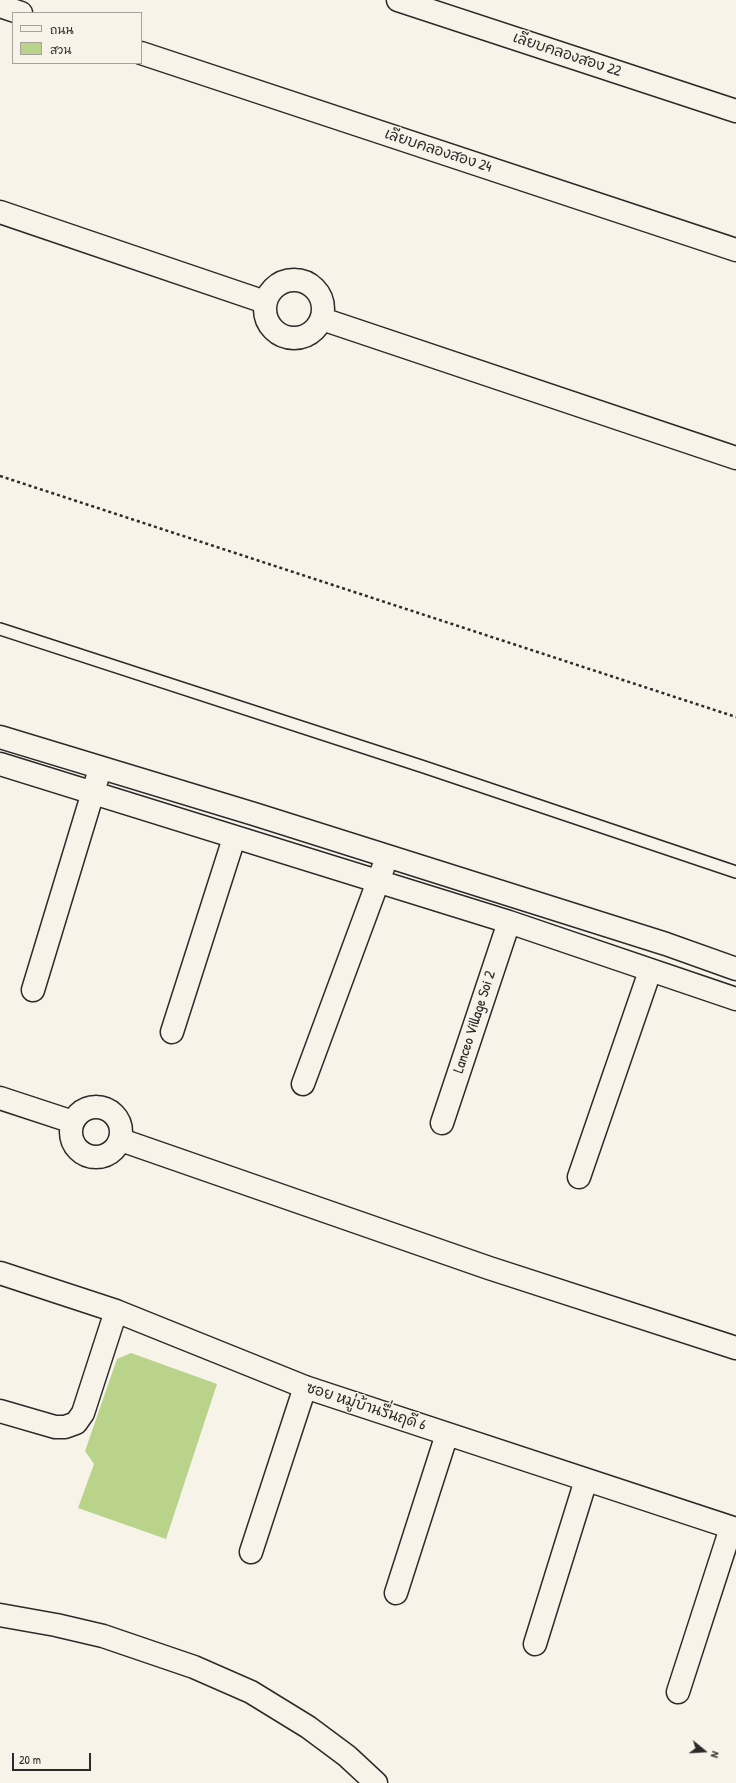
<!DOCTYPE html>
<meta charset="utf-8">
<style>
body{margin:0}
#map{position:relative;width:736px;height:1783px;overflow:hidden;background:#f7f3e8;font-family:"Patrick Hand","Playpen Sans Thai",sans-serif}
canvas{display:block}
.legend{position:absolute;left:12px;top:12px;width:130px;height:52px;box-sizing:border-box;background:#f7f3e8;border:1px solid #a5a39c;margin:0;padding:5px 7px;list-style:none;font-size:12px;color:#2b2b2b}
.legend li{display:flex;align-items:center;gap:8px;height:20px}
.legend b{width:20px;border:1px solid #a5a39c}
.north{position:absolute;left:684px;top:1731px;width:40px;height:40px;-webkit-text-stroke:3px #f7f3e8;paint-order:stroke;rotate:108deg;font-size:11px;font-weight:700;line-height:16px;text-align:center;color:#2b2b2b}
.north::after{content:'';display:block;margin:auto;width:14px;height:18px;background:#2b2b2b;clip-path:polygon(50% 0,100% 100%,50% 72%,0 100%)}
.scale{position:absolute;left:12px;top:1753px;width:79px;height:18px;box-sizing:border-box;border:2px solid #2b2b2b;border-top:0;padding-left:5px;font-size:12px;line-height:14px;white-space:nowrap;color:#2b2b2b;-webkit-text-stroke:3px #f7f3e8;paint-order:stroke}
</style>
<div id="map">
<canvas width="736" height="1783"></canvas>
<ul class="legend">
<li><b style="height:5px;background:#f7f3e8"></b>ถนน</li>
<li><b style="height:11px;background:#b9d38b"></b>สวน</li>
</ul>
<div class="north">N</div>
<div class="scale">20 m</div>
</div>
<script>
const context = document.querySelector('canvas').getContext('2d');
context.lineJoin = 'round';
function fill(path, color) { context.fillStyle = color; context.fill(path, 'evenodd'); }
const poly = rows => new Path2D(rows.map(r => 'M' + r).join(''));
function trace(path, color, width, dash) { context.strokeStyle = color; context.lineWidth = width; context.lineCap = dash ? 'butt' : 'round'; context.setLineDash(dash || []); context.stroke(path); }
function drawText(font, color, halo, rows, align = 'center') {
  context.font = font + ' "Patrick Hand","Playpen Sans Thai",sans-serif'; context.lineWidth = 3; context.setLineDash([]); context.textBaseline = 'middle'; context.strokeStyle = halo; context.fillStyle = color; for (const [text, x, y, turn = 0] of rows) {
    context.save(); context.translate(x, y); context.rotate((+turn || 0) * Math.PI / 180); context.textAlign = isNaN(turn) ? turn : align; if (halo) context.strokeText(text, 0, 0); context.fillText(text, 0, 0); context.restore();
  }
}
fill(poly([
 [131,1353,217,1384,166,1539,78,1508,94,1464,85,1451,117,1359]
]), '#b9d38b');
const service = poly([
 [0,629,424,767,736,872]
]);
const minor = poly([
 [398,0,736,111],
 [0,6,21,13],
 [141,53,736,250],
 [0,212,265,302],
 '265 309a29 29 0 1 1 58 0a29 29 0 1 1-58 0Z',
 [322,319,736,458],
 [0,737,254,814,666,944,736,969],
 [0,764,509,922,736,999],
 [33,990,97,779],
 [172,1032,234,838],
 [303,1084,383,868],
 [0,1098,73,1122],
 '71 1132a25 25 0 1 1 50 0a25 25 0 1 1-50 0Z',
 [442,1123,509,922],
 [121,1140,489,1268,736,1348],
 [579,1177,650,971],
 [0,1273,116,1311,305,1387,736,1529],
 [0,1411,55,1427,65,1427,76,1423,83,1413,116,1311],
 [251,1552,305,1387],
 [396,1593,447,1434],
 [0,1615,56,1625,103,1636,194,1667,251,1692,308,1727,347,1756,376,1783],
 [535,1644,586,1480],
 [678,1692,731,1528]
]);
trace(service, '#2b2b2b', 14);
trace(minor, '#2b2b2b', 25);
trace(poly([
 [0,476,736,717]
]), '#2b2b2b', 2.5, [3, 3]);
trace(service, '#f7f3e8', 11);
trace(minor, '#f7f3e8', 22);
drawText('15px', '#2b2b2b', '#f7f3e8', [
 ["เลียบคลองสอง 22",567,55,18],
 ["เลียบคลองสอง 24",438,151,18],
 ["Lanceo Village Soi 2",475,1022,-72],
 ["ซอย หมู่บ้านรื่นฤดี 6",366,1407,18]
]);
</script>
